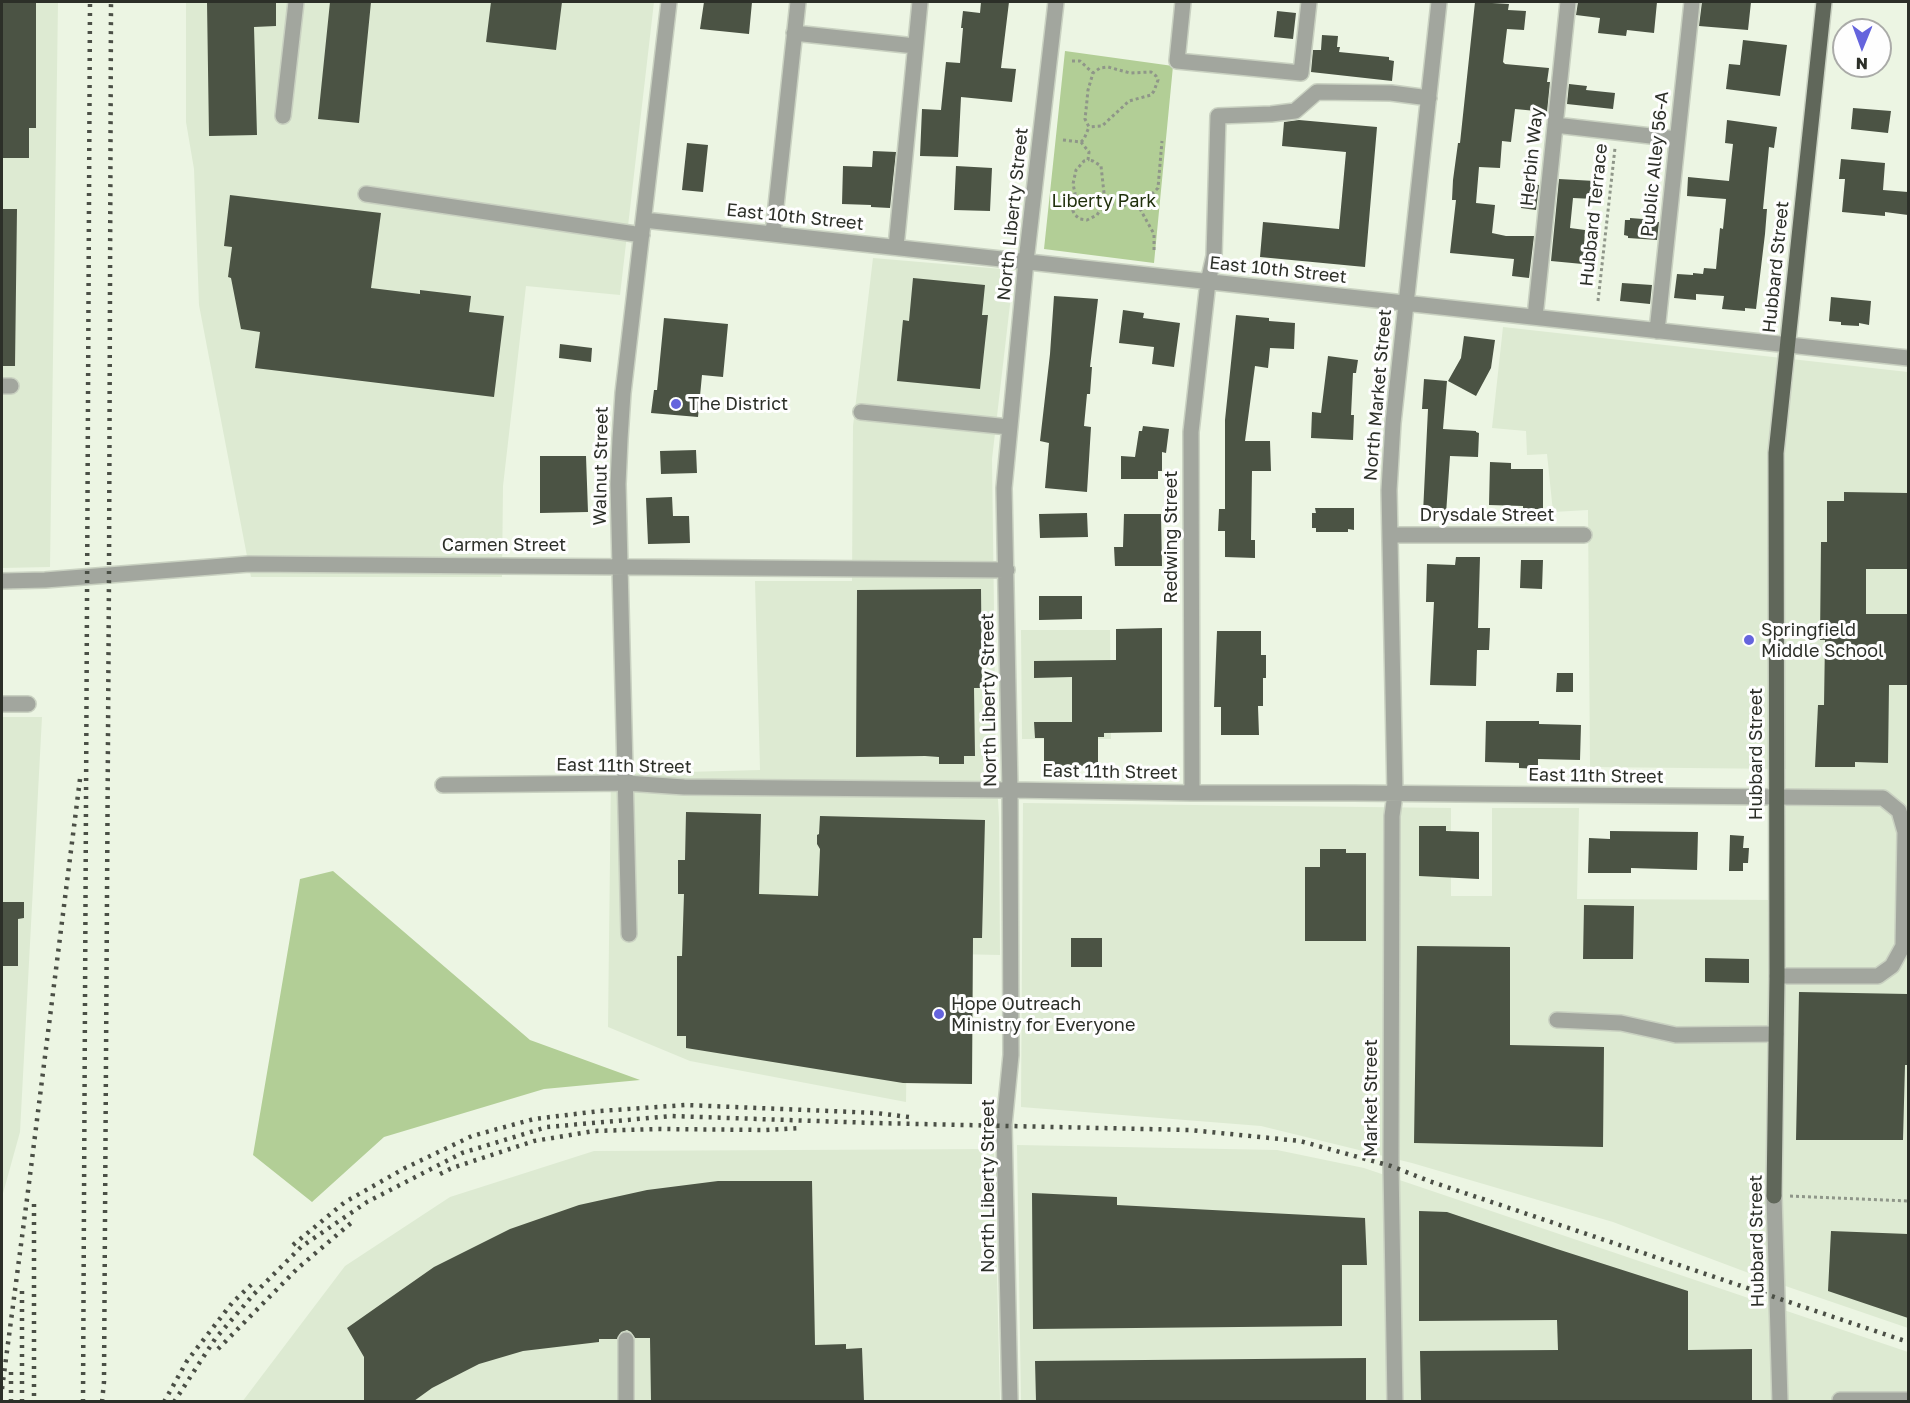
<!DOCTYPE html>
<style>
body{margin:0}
#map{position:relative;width:1910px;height:1403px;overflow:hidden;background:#ecf5e3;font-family:"Golos Text",sans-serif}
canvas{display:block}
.frame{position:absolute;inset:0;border:3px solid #2c2f28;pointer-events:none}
.north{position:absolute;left:1832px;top:18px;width:60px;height:60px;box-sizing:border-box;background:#fefefe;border:2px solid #aaaba8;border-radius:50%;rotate:181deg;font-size:16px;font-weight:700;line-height:24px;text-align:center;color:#2c2f28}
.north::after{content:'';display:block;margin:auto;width:21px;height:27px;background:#6564dd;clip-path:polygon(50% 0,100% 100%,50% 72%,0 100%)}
</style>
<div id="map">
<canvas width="1910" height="1403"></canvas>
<div class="frame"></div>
<div class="north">N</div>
</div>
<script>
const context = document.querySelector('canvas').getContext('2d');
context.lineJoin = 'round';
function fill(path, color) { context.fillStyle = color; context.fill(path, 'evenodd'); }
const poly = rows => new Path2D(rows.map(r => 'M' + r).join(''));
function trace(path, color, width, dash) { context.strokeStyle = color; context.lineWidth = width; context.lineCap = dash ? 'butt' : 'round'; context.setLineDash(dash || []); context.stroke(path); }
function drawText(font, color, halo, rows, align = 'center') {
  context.font = font + ' "Golos Text",sans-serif'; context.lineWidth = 6; context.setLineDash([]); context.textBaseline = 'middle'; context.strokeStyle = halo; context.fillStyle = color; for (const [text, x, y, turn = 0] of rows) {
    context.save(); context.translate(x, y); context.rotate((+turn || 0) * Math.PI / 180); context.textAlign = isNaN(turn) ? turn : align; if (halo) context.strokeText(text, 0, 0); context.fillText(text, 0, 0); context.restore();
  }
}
fill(poly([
 [2,2,58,2,50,567,2,568],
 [186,2,654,2,620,295,526,286,503,486,502,577,251,577,199,305,194,169,186,122],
 [873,258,1014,270,992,459,996,765,999,818,1000,955,908,953,906,1102,690,1061,608,1027,611,774,760,770,755,581,852,581,853,426],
 [1503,327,1908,372,1908,1328,1762,1278,1613,1222,1412,1163,1261,1126,1021,1107,1023,803,1451,808,1451,896,1492,896,1492,808,1579,808,1577,899,1785,900,1786,769,1590,767,1588,510,1553,512,1547,454,1527,455,1526,431,1492,428],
 [1021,630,1110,630,1111,739,1022,739],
 [2,717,42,717,20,1132,2,1197],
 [1017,1145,1277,1150,1364,1168,1908,1352,1908,1401,1021,1401],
 [994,1149,1000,1401,242,1402,345,1266,450,1197,594,1151]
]), '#ddead2');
fill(poly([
 [1065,51,1173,66,1154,263,1044,249],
 [333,871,530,1040,640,1080,544,1089,384,1137,312,1202,253,1155,300,879]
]), '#b2ce96');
fill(poly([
 [2,2,36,2,36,128,29,128,29,158,2,158],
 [207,2,276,2,276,26,254,27,257,135,209,136],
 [330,2,371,2,359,123,318,119],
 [491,2,562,2,556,50,486,42],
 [704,2,752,2,749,34,700,29],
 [981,2,1009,2,1001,68,1016,69,1012,102,961,97,958,157,920,156,922,109,941,110,946,62,960,63,963,28,961,28,963,11,980,13],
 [1475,2,1509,4,1508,10,1526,11,1524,30,1507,29,1503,62,1505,64,1549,68,1547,82,1550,82,1547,112,1515,109,1511,142,1502,141,1500,168,1479,167,1476,203,1495,205,1492,233,1506,236,1534,236,1529,278,1512,276,1514,259,1450,253,1456,200,1452,200,1453,180,1458,143,1460,143],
 [1578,2,1657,2,1654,33,1627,30,1626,36,1598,33,1600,18,1576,15],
 [1702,2,1751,2,1748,30,1699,26],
 [1277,11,1296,13,1293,39,1274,37],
 [1322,35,1338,36,1337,47,1340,47,1339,52,1389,57,1389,60,1394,61,1392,81,1311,72,1313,50,1321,50],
 [1743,40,1787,45,1780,96,1726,89,1729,64,1740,65],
 [1569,84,1587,86,1586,90,1615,93,1613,109,1567,104],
 [1853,108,1891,111,1888,133,1851,129],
 [1299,120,1377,127,1365,267,1260,257,1263,222,1339,229,1346,152,1282,146,1284,122],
 [1727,120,1777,127,1774,148,1769,147,1763,209,1767,209,1765,234,1756,309,1745,308,1745,311,1722,309,1724,296,1696,294,1696,300,1674,298,1677,274,1693,275,1693,273,1703,274,1704,268,1716,269,1720,228,1723,229,1726,199,1687,196,1688,177,1729,181,1733,144,1725,143],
 [687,143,708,145,703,192,682,190],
 [873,151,896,152,890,208,871,207,871,205,842,204,843,166,872,167],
 [1841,159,1885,163,1883,190,1908,192,1908,215,1885,212,1885,216,1842,212,1845,179,1839,179],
 [956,166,992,168,990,211,954,210],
 [1559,179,1595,181,1594,199,1573,198,1570,228,1585,230,1584,246,1595,246,1593,265,1551,261],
 [1523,184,1539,185,1536,210,1521,208],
 [230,195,381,213,371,288,420,294,420,290,471,296,469,312,504,316,494,397,255,368,260,332,241,329,231,278,228,277,232,247,224,246],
 [2,209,17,209,15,366,2,366],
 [1630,218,1656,220,1656,222,1659,222,1657,240,1628,238,1628,236,1624,235,1625,220,1630,220],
 [913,278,985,285,982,315,988,315,980,389,897,381,903,320,909,321],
 [1622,283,1652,285,1650,304,1620,301],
 [1054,296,1098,299,1090,367,1092,367,1090,394,1087,394,1084,426,1091,427,1087,492,1045,488,1049,443,1040,441,1050,354],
 [1831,297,1871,301,1869,325,1859,323,1859,326,1841,325,1841,322,1829,321],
 [1123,310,1144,313,1143,318,1180,323,1174,367,1152,364,1154,347,1119,343],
 [1236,315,1269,318,1269,321,1295,323,1294,349,1270,348,1268,368,1255,366,1245,441,1270,441,1271,471,1252,471,1251,540,1255,540,1255,558,1225,557,1225,531,1218,531,1219,509,1225,509,1225,420],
 [664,318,728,324,723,377,702,375,698,417,651,413,654,390,657,390],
 [1464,336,1495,340,1491,368,1476,396,1448,381,1461,358],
 [560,344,592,348,591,362,559,358],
 [1328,356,1358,360,1356,373,1353,373,1351,415,1354,415,1353,440,1311,438,1312,412,1321,413],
 [1424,379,1447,381,1443,429,1476,431,1476,432,1479,433,1478,457,1450,456,1446,514,1423,513,1428,409,1422,409],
 [1143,426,1169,429,1166,453,1162,452,1162,471,1158,471,1158,479,1121,479,1121,456,1135,457,1139,431,1142,431],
 [696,450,697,473,661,474,660,451],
 [540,456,586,456,588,512,540,513],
 [1490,462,1511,463,1511,469,1543,469,1543,509,1523,509,1523,506,1489,505],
 [1844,492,1908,493,1908,569,1866,569,1866,614,1908,614,1908,685,1889,685,1888,763,1855,762,1855,767,1815,767,1818,705,1824,705,1825,640,1820,640,1821,542,1827,542,1827,501,1844,501],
 [672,497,673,516,689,516,690,543,648,544,646,498],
 [1315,508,1354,508,1354,530,1348,529,1348,532,1316,532,1316,528,1312,528,1312,513,1316,513],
 [1087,513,1088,537,1040,538,1039,514],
 [1124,514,1161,514,1162,566,1115,566,1114,547,1123,547],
 [1456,557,1480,557,1478,628,1490,628,1489,650,1477,650,1476,686,1430,685,1434,602,1426,602,1427,564,1455,565],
 [1521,560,1543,560,1542,589,1520,588],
 [981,589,982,688,974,688,975,756,964,756,964,764,939,764,939,757,925,756,856,757,857,590],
 [1039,596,1082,596,1082,619,1039,620],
 [1162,628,1162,732,1104,733,1104,737,1098,737,1098,766,1044,766,1044,738,1035,738,1034,722,1072,722,1072,677,1034,678,1034,661,1116,660,1116,629],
 [1217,631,1261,631,1261,655,1266,655,1266,678,1263,678,1263,706,1258,706,1259,735,1221,735,1221,707,1214,707],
 [1557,673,1573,673,1573,692,1556,692],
 [1486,721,1539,721,1539,724,1581,725,1580,760,1538,759,1538,769,1519,768,1519,763,1485,762],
 [686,812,761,814,759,894,818,896,820,849,817,844,817,835,819,834,820,816,985,820,982,938,973,938,972,1084,903,1083,686,1048,686,1036,677,1036,677,956,682,956,684,894,678,894,678,860,685,860],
 [1419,826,1446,826,1446,831,1479,832,1479,879,1419,876],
 [1610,831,1698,832,1697,870,1631,868,1631,873,1588,873,1589,838,1610,839],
 [1730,835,1744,836,1743,848,1749,848,1748,863,1743,863,1743,871,1729,871],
 [1320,849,1346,849,1346,853,1366,853,1366,941,1305,941,1305,867,1320,867],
 [2,902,24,902,24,918,18,919,18,966,2,966],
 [1584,905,1634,906,1633,959,1583,959],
 [1071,938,1102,938,1102,967,1071,967],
 [1417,946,1510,947,1510,1045,1604,1047,1603,1147,1414,1143],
 [1705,958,1749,959,1749,983,1705,982],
 [1799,992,1908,994,1908,1065,1905,1065,1903,1140,1796,1140],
 [718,1181,812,1181,815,1345,846,1344,846,1349,862,1348,864,1401,651,1401,650,1338,635,1338,631,1332,627,1330,621,1332,617,1339,599,1339,599,1342,523,1351,479,1364,432,1388,414,1401,364,1401,364,1357,347,1328,434,1267,510,1229,579,1205,647,1190],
 [1032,1193,1117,1197,1117,1205,1365,1218,1367,1265,1342,1265,1342,1326,1033,1329],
 [1419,1211,1447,1212,1557,1249,1688,1291,1688,1350,1752,1349,1752,1401,1421,1401,1420,1351,1558,1350,1557,1320,1419,1321],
 [1831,1231,1908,1234,1908,1318,1828,1291],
 [1366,1358,1366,1401,1036,1401,1035,1361]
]), '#4b5344');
const minor = poly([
 [1183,2,1177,61,1301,73,1309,2],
 [794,33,915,46],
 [283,116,296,2],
 [1555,125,1677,139],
 [366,194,642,235],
 [644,220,1908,358],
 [773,234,798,2],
 [896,247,920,2],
 [1535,317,1568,2],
 [1657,331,1692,2],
 [2,386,11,386],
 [861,412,1009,427],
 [1390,535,1584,535],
 [2,581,45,580,249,564,1007,570],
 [2,704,28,704],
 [443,785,626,783,684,787,1010,790,1192,793,1353,793,1883,798,1899,811,1905,832,1903,946,1892,966,1878,976,1777,976],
 [1192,793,1191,432,1208,282,1214,256,1218,116,1271,114,1295,111,1317,92,1391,93,1429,98],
 [629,934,618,484,620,439,623,393,669,2],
 [1557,1020,1621,1023,1676,1035,1776,1034],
 [1774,1196,1780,1402],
 [626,1340,626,1402],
 [1010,1402,1004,1125,1011,1055,1010,790,1004,488,1026,261,1056,2],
 [1395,1402,1391,1166,1392,816,1395,794,1389,490,1393,423,1439,2],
 [1840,1402,1840,1400,1908,1400]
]);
const major = poly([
 [1774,1196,1777,976,1776,453,1824,2]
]);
trace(minor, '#c9d1c1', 18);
trace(major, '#c9d1c1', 18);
trace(poly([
 [1072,61,1080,61,1093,73],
 [1063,140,1081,142,1089,152,1088,160,1084,161,1076,170,1073,184,1075,193,1073,211,1075,215,1080,219,1087,220,1097,215,1105,202,1101,166,1093,161,1088,160],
 [1081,142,1084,139,1089,127,1085,119,1086,110,1088,90,1093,73,1100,68,1108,67,1130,73,1151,72,1156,76,1158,80,1154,91,1151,95,1129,101,1102,126,1089,127],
 [1105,203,1139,207,1154,234,1154,252],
 [1139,207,1158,188,1162,141],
 [1598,301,1615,148],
 [1790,1196,1908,1201]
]), '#8f9689', 3, [3, 3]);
trace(minor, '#a2a69e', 15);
trace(major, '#60675a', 15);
trace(poly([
 [440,1174,452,1168,534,1141,594,1131,657,1129,765,1130,802,1128],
 [34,1204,34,1402],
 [293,1245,345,1202,405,1168,472,1136,534,1119,600,1111,686,1105,876,1113,909,1117],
 [218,1349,298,1268,351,1223],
 [2,1389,27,1199,80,779],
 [11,1402,11,1369],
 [22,1402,22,1291],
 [83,1402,90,2],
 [102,1402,104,1382,109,575,111,2],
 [164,1402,187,1361,232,1303,254,1282],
 [174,1402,215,1339,254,1294,301,1247,367,1202,462,1153,547,1127,672,1116,874,1123,1190,1130,1300,1141,1391,1166,1429,1181,1908,1342]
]), '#4b4f46', 4.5, [3, 6]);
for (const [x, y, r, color] of [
 [676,404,6,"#6564dd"],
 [1749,640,6,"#6564dd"],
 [939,1014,6,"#6564dd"]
]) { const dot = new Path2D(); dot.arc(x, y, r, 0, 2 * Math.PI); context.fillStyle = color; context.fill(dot); trace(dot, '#fefefe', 2); }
drawText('18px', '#2c2f28', '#fefefe', [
 ["Herbin Way",1532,157,-84],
 ["Public Alley 56-A",1655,164,-84],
 ["North Liberty Street",1013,214,-84],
 ["Hubbard Terrace",1594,215,-84],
 ["East 10th Street",795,217,6],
 ["Hubbard Street",1776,267,-84],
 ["East 10th Street",1278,270,6],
 ["North Market Street",1378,395,-85],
 ["Walnut Street",601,466,-89],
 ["Drysdale Street",1487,515],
 ["Redwing Street",1171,537,-90],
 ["Carmen Street",504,545],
 ["North Liberty Street",989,700,-91],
 ["Hubbard Street",1756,754,-90],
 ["East 11th Street",624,766,1],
 ["East 11th Street",1110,772,1],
 ["East 11th Street",1596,776,1],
 ["Market Street",1371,1098,-90],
 ["North Liberty Street",988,1186,-90],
 ["Hubbard Street",1757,1241,-91]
]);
drawText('18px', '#20300c', '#fefefe', [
 ["Liberty Park",1104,201]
]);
drawText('18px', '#2c2f28', '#fefefe', [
 ["The District",688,404],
 ["Springfield",1761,630],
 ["Middle School",1761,651],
 ["Hope Outreach",951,1004],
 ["Ministry for Everyone",951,1025]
], 'left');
</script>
